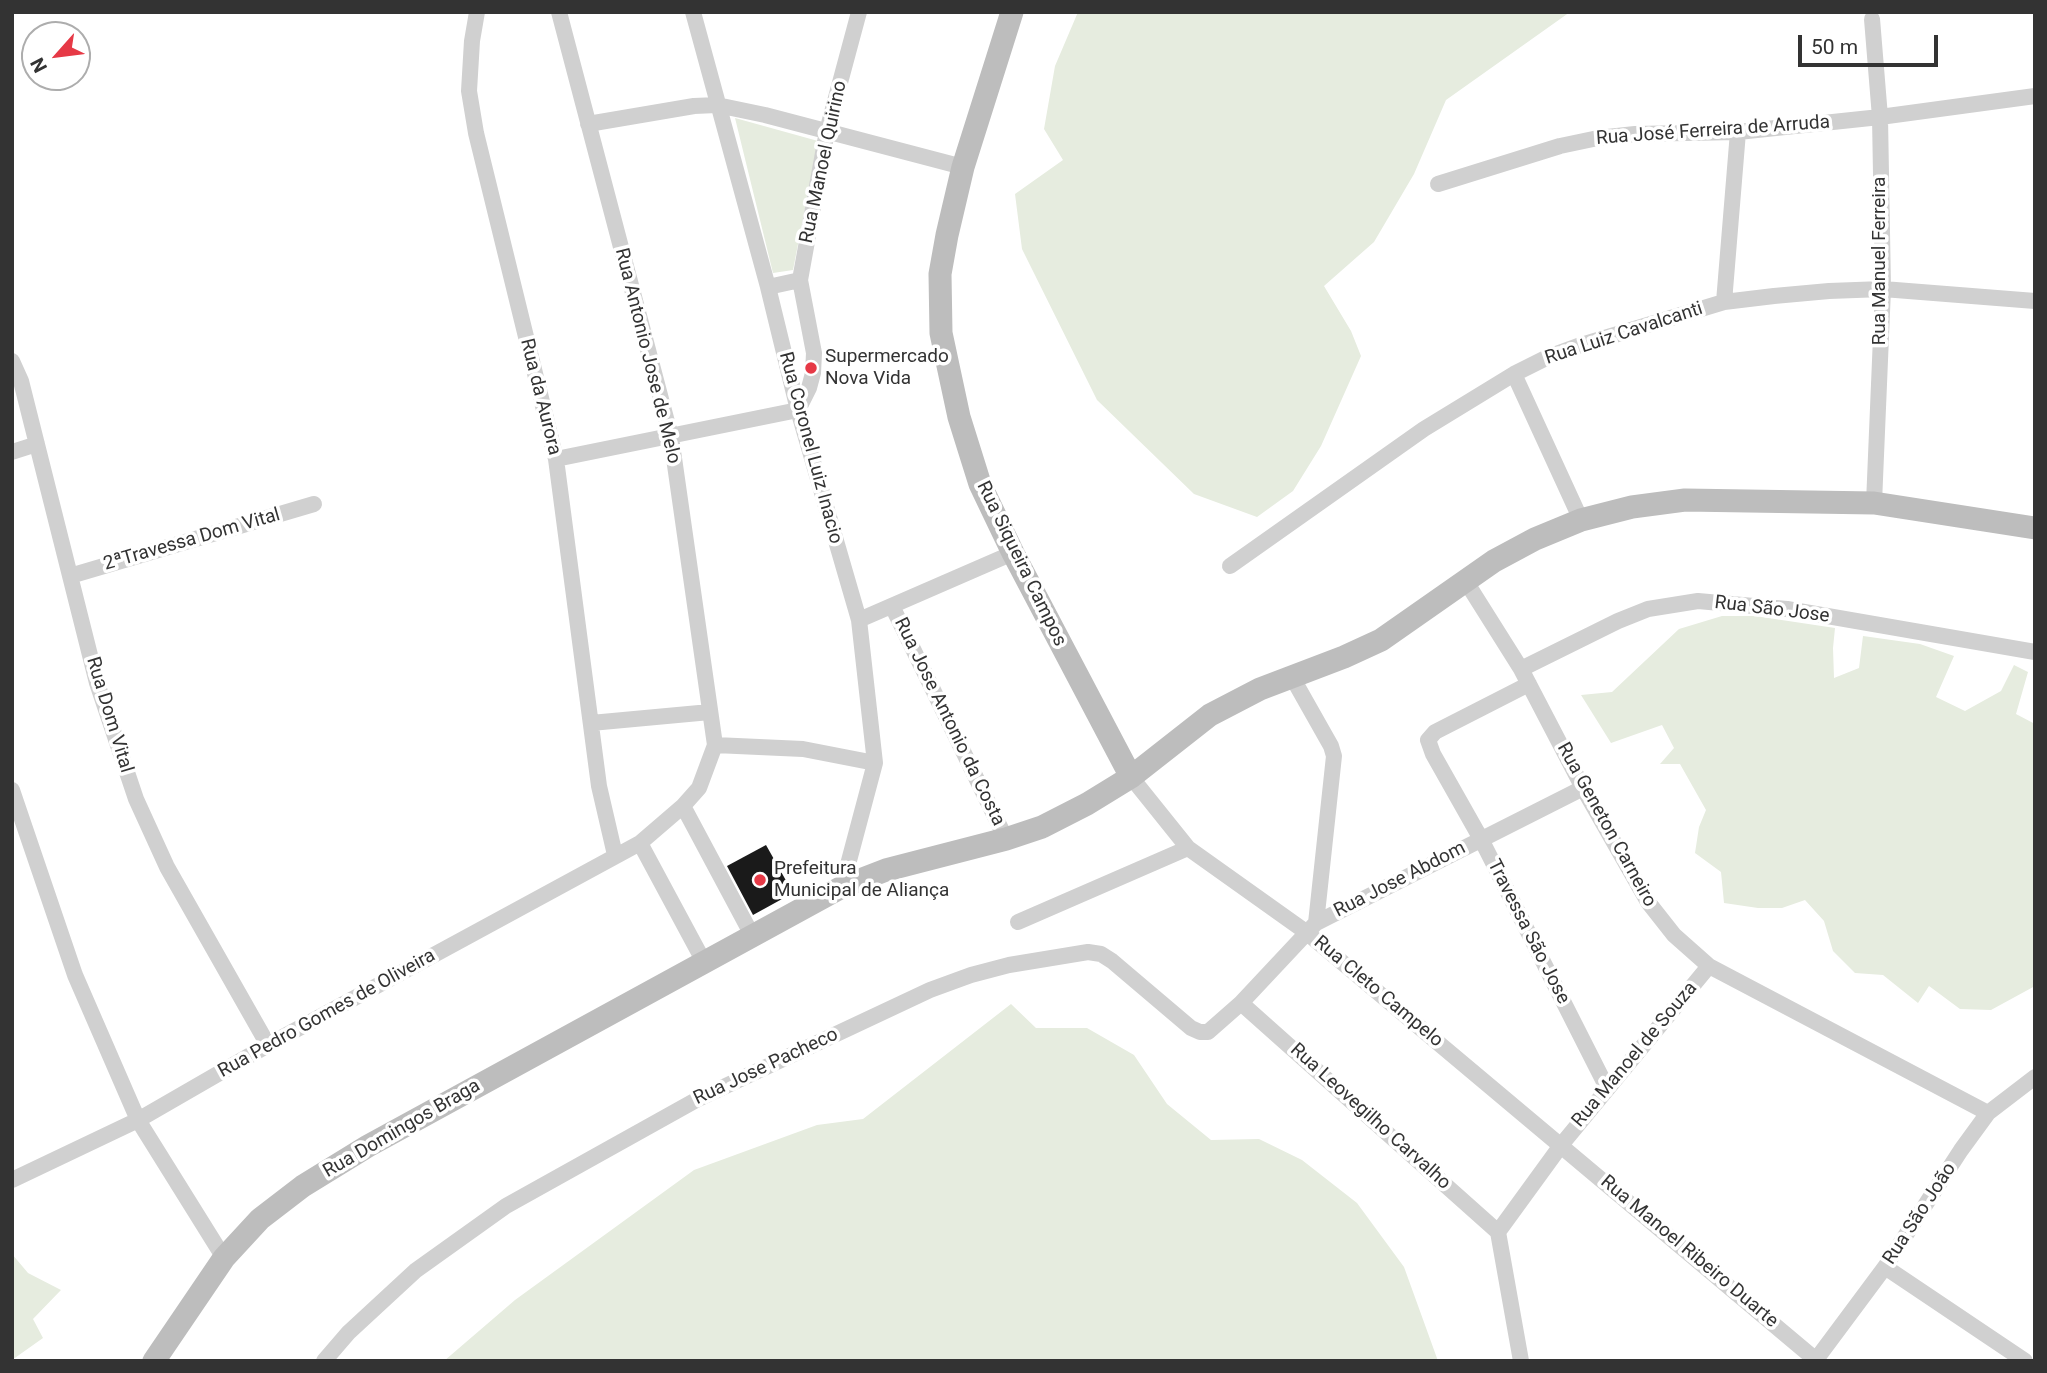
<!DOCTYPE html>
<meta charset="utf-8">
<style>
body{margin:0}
#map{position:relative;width:2047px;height:1373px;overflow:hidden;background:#fff;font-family:Roboto,sans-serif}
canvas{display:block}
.frame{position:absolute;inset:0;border:14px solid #333;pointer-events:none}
.north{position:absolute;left:21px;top:21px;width:70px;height:70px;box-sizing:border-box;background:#fff;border:2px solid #adadad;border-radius:50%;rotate:242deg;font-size:19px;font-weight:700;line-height:28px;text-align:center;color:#333}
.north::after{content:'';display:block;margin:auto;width:24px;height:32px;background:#e63946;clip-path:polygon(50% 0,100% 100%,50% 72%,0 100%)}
.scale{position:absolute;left:1798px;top:35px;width:140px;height:32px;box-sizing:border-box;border:4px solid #333;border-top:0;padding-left:9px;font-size:21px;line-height:24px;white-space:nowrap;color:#333;-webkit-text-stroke:5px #fff;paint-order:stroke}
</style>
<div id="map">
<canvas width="2047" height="1373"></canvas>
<div class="frame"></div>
<div class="north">N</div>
<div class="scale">50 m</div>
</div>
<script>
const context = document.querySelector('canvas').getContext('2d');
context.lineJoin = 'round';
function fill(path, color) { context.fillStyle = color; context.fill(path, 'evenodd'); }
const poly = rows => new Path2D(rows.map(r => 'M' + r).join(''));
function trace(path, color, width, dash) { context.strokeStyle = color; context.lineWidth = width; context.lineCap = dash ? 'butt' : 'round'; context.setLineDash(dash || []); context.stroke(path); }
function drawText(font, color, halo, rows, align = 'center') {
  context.font = font + ' Roboto,sans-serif'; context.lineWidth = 7; context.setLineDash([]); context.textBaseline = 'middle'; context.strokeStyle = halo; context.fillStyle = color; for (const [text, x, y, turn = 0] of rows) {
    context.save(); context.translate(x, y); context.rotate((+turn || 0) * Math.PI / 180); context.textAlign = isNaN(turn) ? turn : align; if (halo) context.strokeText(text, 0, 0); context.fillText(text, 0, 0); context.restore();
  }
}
fill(poly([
 [1078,12,1570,12,1446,100,1414,174,1374,242,1324,286,1351,331,1361,356,1321,446,1293,491,1257,517,1194,494,1097,400,1022,249,1015,194,1063,160,1044,129,1055,66],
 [735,118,818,141,793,270,773,273],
 [1722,616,1755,616,1835,628,1833,648,1834,678,1859,668,1863,636,1920,644,1954,656,1936,697,1965,711,2001,691,2014,665,2028,672,2016,714,2035,724,2035,986,1991,1010,1960,1009,1929,986,1918,1003,1883,975,1855,973,1833,951,1824,921,1805,900,1782,908,1758,908,1724,903,1721,872,1695,853,1699,827,1706,810,1680,764,1660,764,1674,748,1662,725,1611,743,1581,695,1612,692,1679,629],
 [1011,1004,1036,1028,1087,1028,1134,1055,1167,1104,1211,1140,1259,1139,1302,1160,1357,1203,1404,1267,1438,1361,444,1361,515,1300,694,1170,817,1125,863,1119],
 [12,1254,28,1273,61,1290,33,1319,43,1338,12,1360]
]), '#e6ecdf');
fill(poly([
 [766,845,793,893,753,915,727,866]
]), '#1a1a1a');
trace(poly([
 [477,12,472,41,469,91,476,133,556,459,599,786,615,855],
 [693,12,768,287,798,410,859,620,875,763,842,887],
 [1872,19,1880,117,1883,289,1874,503],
 [588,124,694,106,717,105,765,115,963,167],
 [1438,184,1560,146,1598,138,1635,134,1738,132,1880,117,2035,96],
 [768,287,800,280,827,131,859,12],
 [1724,302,1738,132],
 [12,361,21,381,97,683,136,799,167,867,268,1045],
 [1514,374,1581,520],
 [12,452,37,444],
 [556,459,798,410,809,388,813,373,814,353,800,280],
 [1230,566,1424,429,1514,374,1548,357,1578,346,1724,302,1774,296,1829,291,1883,289,2035,301],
 [70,576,314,504],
 [1465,580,1521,669,1583,788,1648,902,1674,935,1709,966,1988,1113],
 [892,606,1006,839],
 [859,620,1013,553],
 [1521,669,1618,621,1648,609,1698,601,1787,609,2035,652],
 [1292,677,1331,746,1334,756,1316,923],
 [1529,684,1435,732,1428,740,1433,754,1481,839,1607,1088],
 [591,723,710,712],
 [715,745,803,749,875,763],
 [1131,777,1188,848,1306,932,1816,1360],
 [12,790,75,975,138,1120,224,1258],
 [683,806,753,937],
 [640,843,704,962],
 [1018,922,1188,848],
 [1241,1003,1498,1232],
 [12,1180,138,1120,268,1045,640,843,683,806,699,788,715,745,671,437,559,12],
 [1885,1267,2025,1361],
 [324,1361,349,1332,415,1271,506,1206,698,1099,930,990,971,975,1009,965,1088,952,1101,954,1112,961,1191,1028,1200,1032,1208,1032,1241,1003,1316,923,1583,788],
 [1521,1361,1498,1232,1562,1144,1709,966],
 [1815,1361,1885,1267,1961,1150,1988,1113,2035,1077]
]), '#d0d0d0', 16);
trace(poly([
 [1012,12,963,167,947,235,940,274,941,333,959,417,980,484,1013,553,1131,777],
 [154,1361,224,1258,260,1219,303,1186,368,1146,842,887,886,870,1006,839,1042,827,1087,804,1131,777,1210,715,1260,689,1344,657,1381,640,1494,561,1535,539,1581,520,1632,507,1685,500,1874,503,2035,528]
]), '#bdbdbd', 23);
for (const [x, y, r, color] of [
 [811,368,7,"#e63946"],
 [760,880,7,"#e63946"]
]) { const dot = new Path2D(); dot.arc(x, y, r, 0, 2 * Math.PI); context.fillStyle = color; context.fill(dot); trace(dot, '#fff', 2.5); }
drawText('19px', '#333', '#fff', [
 ["Rua José Ferreira de Arruda",1713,131,-4],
 ["Rua Manoel Quirino",824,162,-78],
 ["Rua Manuel Ferreira",1880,261,-90],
 ["Rua Luiz Cavalcanti",1624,334,-18],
 ["Rua Antonio Jose de Melo",647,356,76],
 ["Rua da Aurora",540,397,76],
 ["Rua Coronel Luiz Inacio",810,448,75],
 ["2ªTravessa Dom Vital",192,540,-16],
 ["Rua Siqueira Campos",1021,564,64],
 ["Rua São Jose",1772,610,7],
 ["Rua Dom Vital",109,715,73],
 ["Rua Jose Antonio da Costa",949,722,64],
 ["Rua Geneton Carneiro",1606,825,61],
 ["Rua Jose Abdom",1400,880,-27],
 ["Travessa São Jose",1528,932,63],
 ["Rua Cleto Campelo",1378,992,40],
 ["Rua Pedro Gomes de Oliveira",327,1014,-29],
 ["Rua Manoel de Souza",1635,1055,-50],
 ["Rua Jose Pacheco",766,1067,-25],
 ["Rua Leovegilho Carvalho",1370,1117,42],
 ["Rua Domingos Braga",402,1129,-30],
 ["Rua São João",1920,1214,-57],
 ["Rua Manoel Ribeiro Duarte",1689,1252,40]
]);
drawText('19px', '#333', '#fff', [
 ["Supermercado",825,357],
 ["Nova Vida",825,379],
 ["Prefeitura",774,869],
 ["Municipal de Aliança",774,891]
], 'left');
</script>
